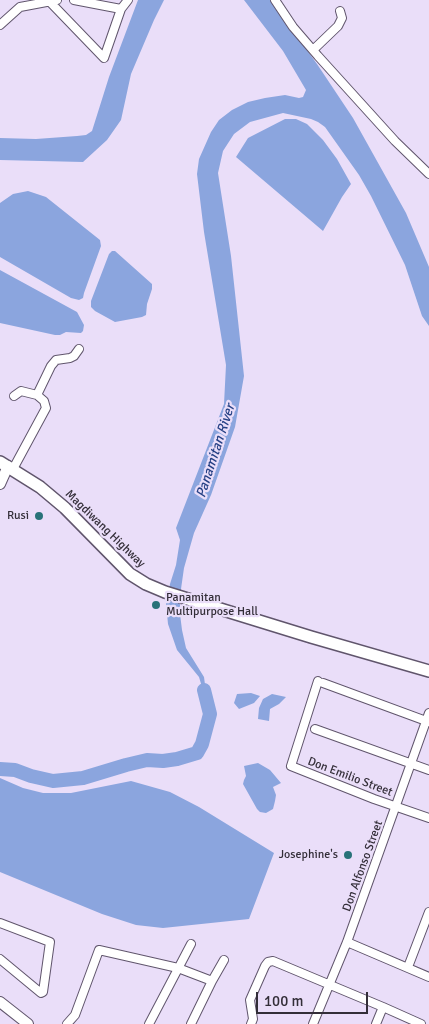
<!DOCTYPE html>
<style>
body{margin:0}
#map{position:relative;width:429px;height:1024px;overflow:hidden;background:#eadef9;font-family:Signika,sans-serif}
canvas{display:block}
.scale{position:absolute;left:256px;top:992px;width:112px;height:22px;box-sizing:border-box;border:2px solid #332e38;border-top:0;padding-left:6px;font-size:15px;line-height:18px;white-space:nowrap;color:#332e38;-webkit-text-stroke:4px #eadef9;paint-order:stroke}
</style>
<div id="map">
<canvas width="429" height="1024"></canvas>
<div class="scale">100 m</div>
</div>
<script>
const context = document.querySelector('canvas').getContext('2d');
context.lineJoin = 'round';
function fill(path, color) { context.fillStyle = color; context.fill(path, 'evenodd'); }
const poly = rows => new Path2D(rows.map(r => 'M' + r).join(''));
function trace(path, color, width, dash) { context.strokeStyle = color; context.lineWidth = width; context.lineCap = dash ? 'butt' : 'round'; context.setLineDash(dash || []); context.stroke(path); }
function drawText(font, color, halo, rows, align = 'center') {
  context.font = font + ' Signika,sans-serif'; context.lineWidth = 4.5; context.setLineDash([]); context.textBaseline = 'middle'; context.strokeStyle = halo; context.fillStyle = color; for (const [text, x, y, turn = 0] of rows) {
    context.save(); context.translate(x, y); context.rotate((+turn || 0) * Math.PI / 180); context.textAlign = isNaN(turn) ? turn : align; if (halo) context.strokeText(text, 0, 0); context.fillText(text, 0, 0); context.restore();
  }
}
fill(poly([
 [138,0,164,0,154,20,131,74,121,120,107,140,83,162,0,160,0,138,36,139,77,136,86,135,92,131,109,77],
 [244,0,271,0,317,64,353,118,406,213,429,267,429,326,422,316,405,265,371,196,359,175,325,127,318,122,311,119,283,113,250,122,234,134,223,151,218,173,231,256,244,376,235,427,211,495,194,533,184,568,180,596,180,614,182,630,186,648,204,677,208,707,199,677,177,650,168,624,166,603,170,584,176,565,180,540,176,528,224,404,226,365,204,232,197,174,199,159,211,132,219,120,232,110,248,102,265,98,285,95,299,98,303,97,306,90,283,51],
 [285,119,296,119,307,124,323,140,337,159,351,184,342,197,323,231,236,157,248,138],
 [28,191,46,197,100,240,101,246,84,293,83,298,79,300,71,298,0,257,0,203,13,194],
 [112,251,115,251,152,284,152,289,147,304,146,315,142,317,115,322,95,311,91,307,91,301,109,254],
 [0,270,77,312,84,325,83,331,81,333,66,332,60,335,55,335,0,323],
 [251,693,260,696,254,703,239,709,234,703,237,694],
 [272,694,286,697,279,704,270,709,269,721,258,719,259,708,263,699],
 [258,763,270,770,281,783,273,787,276,795,275,801,273,809,266,813,260,812,257,809,243,784,244,780,246,776,244,766],
 [0,778,23,788,43,793,71,793,131,781,170,792,199,807,274,853,249,919,163,928,136,925,102,914,0,872]
]), '#8ba5de');
trace(poly([
 [0,769,15,770,31,776,53,781,83,778,126,765,147,760,163,761,177,759,197,753,202,744,210,714,204,690]
]), '#8ba5de', 14);
const minor = poly([
 [74,0,121,9],
 [275,0,293,27,318,56,395,141,429,174],
 [50,2,104,58,121,9,128,0],
 [0,25,20,7,57,0],
 [313,50,338,26,342,18,340,11],
 [37,395,51,366,56,360,70,358,74,356,79,349],
 [13,469,46,408,44,401,37,395,21,391,14,396],
 [318,681,291,766,374,799,429,818],
 [323,683,429,722],
 [315,729,429,770],
 [0,923,50,942,43,992,41,993,0,959],
 [347,942,429,977],
 [408,967,429,912],
 [67,1024,75,1015,99,950,178,968,212,981],
 [149,1024,191,944],
 [191,1024,212,981,224,960],
 [251,1024,253,1019,250,1000,265,966,268,962,273,961,383,1007,421,1024],
 [313,1024,347,942,429,713],
 [376,1024,383,1007]
]);
const tertiary = poly([
 [0,484,8,466],
 [0,1002,28,1024]
]);
const secondary = poly([
 [0,462,40,487,65,508,130,574,146,584,165,592,311,637,429,671]
]);
trace(minor, '#60556c', 10);
trace(tertiary, '#60556c', 12);
trace(secondary, '#60556c', 14);
trace(minor, '#fff', 8);
trace(tertiary, '#fff', 10);
trace(secondary, '#fff', 11);
for (const [x, y, r, color] of [
 [39,516,5,"#287279"],
 [156,605,5,"#287279"],
 [348,855,5,"#287279"]
]) { const dot = new Path2D(); dot.arc(x, y, r, 0, 2 * Math.PI); context.fillStyle = color; context.fill(dot); trace(dot, '#eadef9', 2); }
drawText('12px', '#332e38', '#eadef9', [
 ["Rusi",29,516],
 ["Panamitan",166,598,"left"],
 ["Multipurpose Hall",166,612,"left"],
 ["Josephine's",338,855]
], 'right');
drawText('12px', '#332e38', '#eadef9', [
 ["Magdiwang Highway",105,529,44],
 ["Don Emilio Street",350,777,21],
 ["Don Alfonso Street",363,866,-70]
]);
drawText('italic 14px', '#264185', '#eadef9', [
 ["Panamitan River",216,451,-72]
]);
</script>
